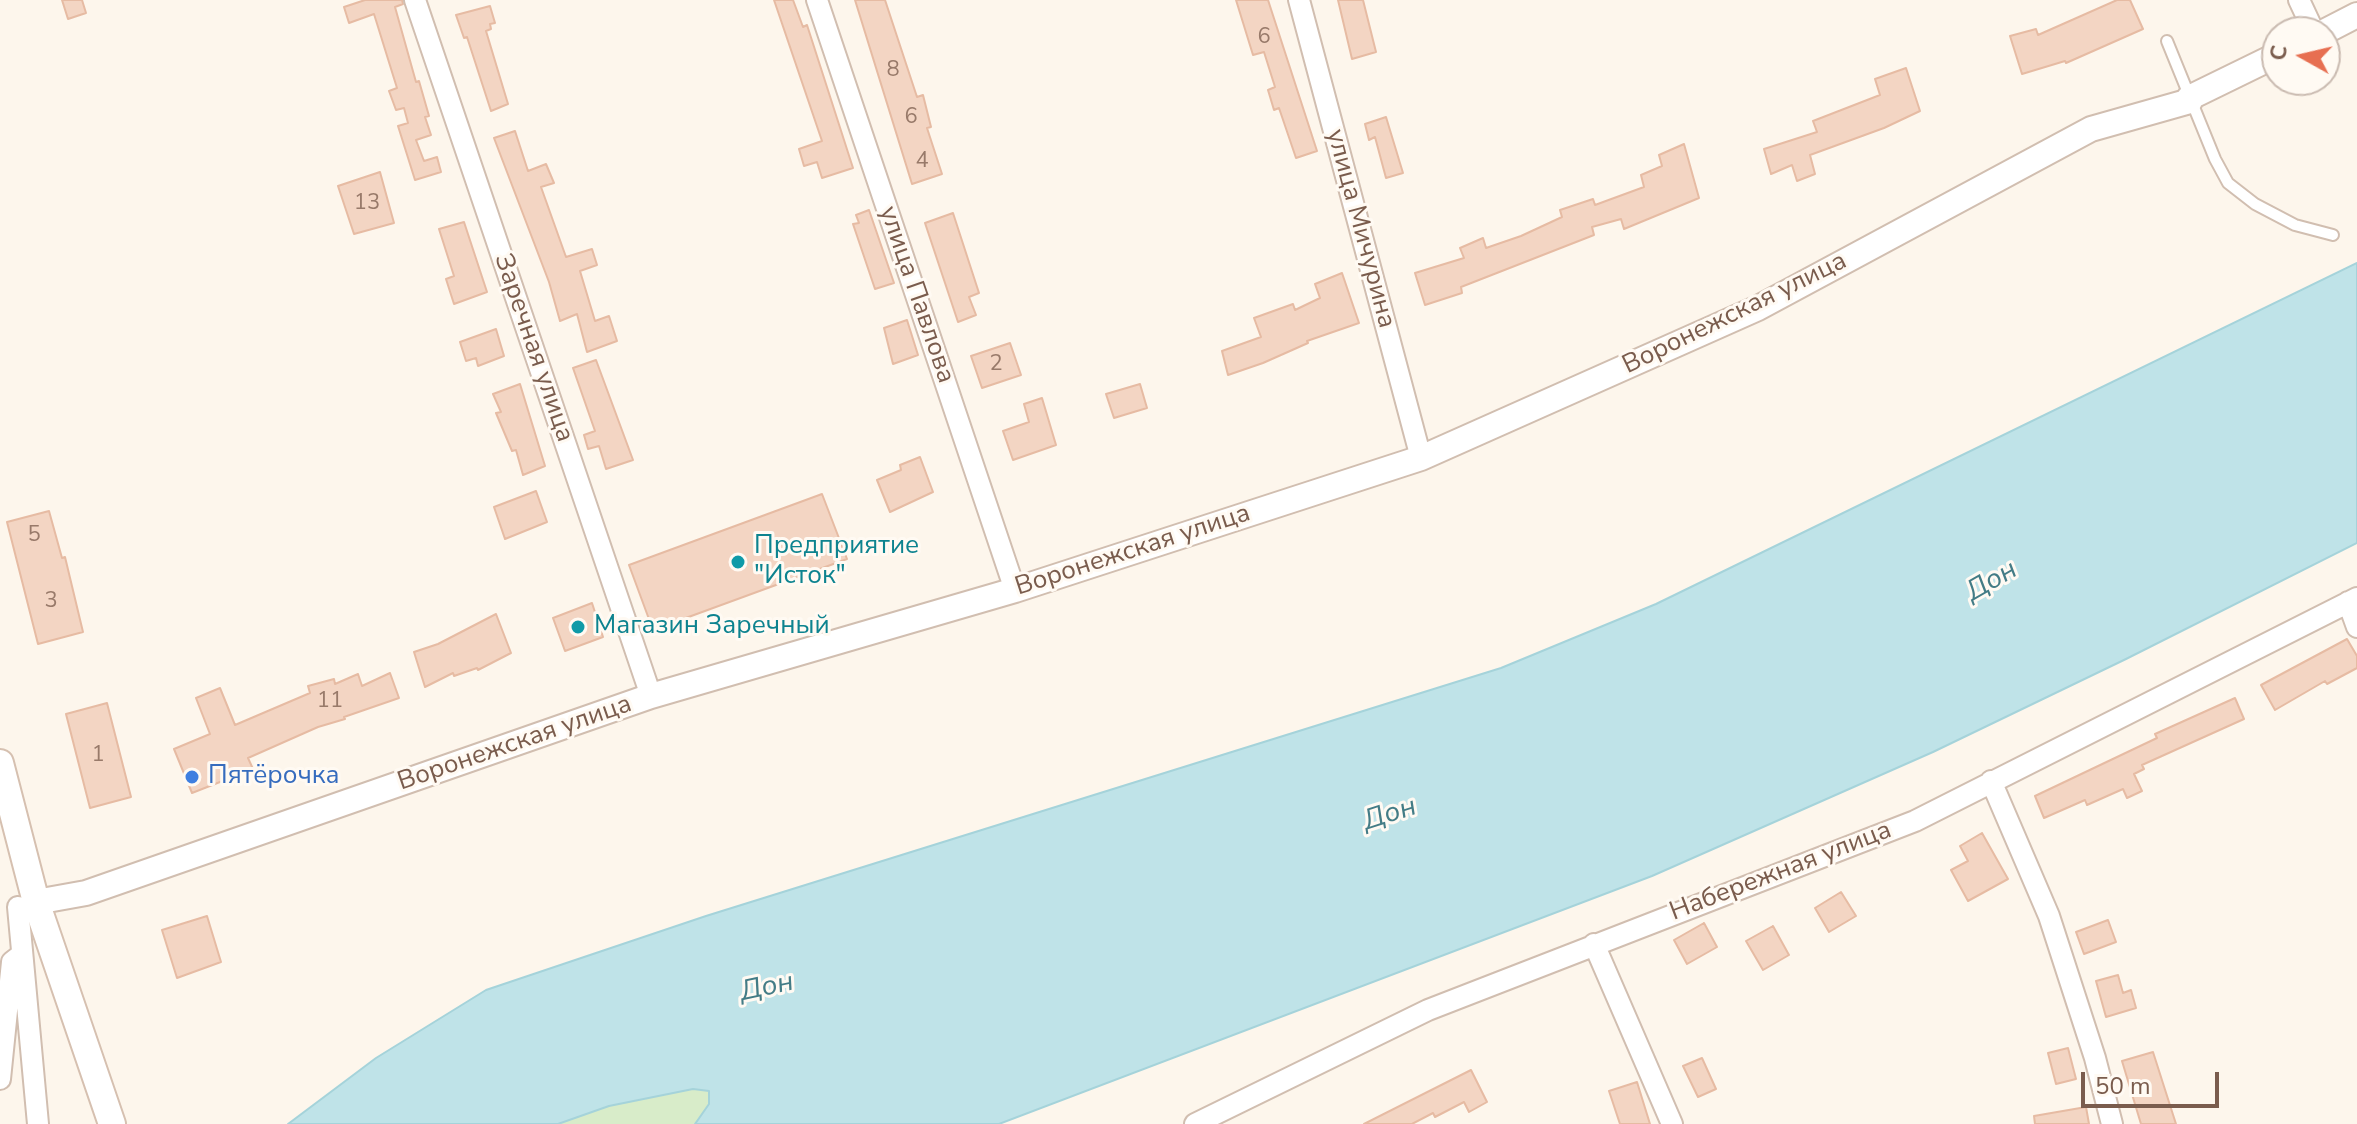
<!DOCTYPE html>
<meta charset="utf-8">
<style>
body{margin:0}
#map{position:relative;width:2357px;height:1124px;overflow:hidden;background:#fdf6ec;font-family:"Nunito Sans",sans-serif}
canvas{display:block}
.north{position:absolute;left:2261px;top:16px;width:80px;height:80px;box-sizing:border-box;background:#fffaf3;border:2px solid #cabbb1;border-radius:50%;rotate:278deg;font-size:22px;font-weight:700;line-height:32px;text-align:center;color:#7a5c4d}
.north::after{content:'';display:block;margin:auto;width:28px;height:36px;background:#e76f51;clip-path:polygon(50% 0,100% 100%,50% 72%,0 100%)}
.scale{position:absolute;left:2081px;top:1072px;width:138px;height:36px;box-sizing:border-box;border:4px solid #7a5c4d;border-top:0;padding-left:10px;font-size:24px;line-height:28px;white-space:nowrap;color:#7a5c4d;-webkit-text-stroke:6px #fffaf3;paint-order:stroke}
</style>
<div id="map">
<canvas width="2357" height="1124"></canvas>
<div class="north">С</div>
<div class="scale">50 m</div>
</div>
<script>
const context = document.querySelector('canvas').getContext('2d');
context.lineJoin = 'round';
function fill(path, color) { context.fillStyle = color; context.fill(path, 'evenodd'); }
const poly = rows => new Path2D(rows.map(r => 'M' + r).join(''));
function trace(path, color, width, dash) { context.strokeStyle = color; context.lineWidth = width; context.lineCap = dash ? 'butt' : 'round'; context.setLineDash(dash || []); context.stroke(path); }
function drawText(font, color, halo, rows, align = 'center') {
  context.font = font + ' "Nunito Sans",sans-serif'; context.lineWidth = 6; context.setLineDash([]); context.textBaseline = 'middle'; context.strokeStyle = halo; context.fillStyle = color; for (const [text, x, y, turn = 0] of rows) {
    context.save(); context.translate(x, y); context.rotate((+turn || 0) * Math.PI / 180); context.textAlign = isNaN(turn) ? turn : align; if (halo) context.strokeText(text, 0, 0); context.fillText(text, 0, 0); context.restore();
  }
}
fill(poly([
 [693,1089,709,1090,709,1104,695,1124,558,1124,609,1106]
]), '#d8ecc9');
const water = poly([
 [2357,263,2357,543,2126,659,1933,752,1652,876,999,1124,695,1124,709,1104,709,1091,693,1089,609,1106,558,1124,288,1124,376,1058,486,990,706,916,1501,668,1656,604,2357,263]
]);
fill(water, '#bfe3e8');
trace(water, '#a5d3da', 2);
const building = poly([
 [62,0,82,0,86,13,68,19,62,0],
 [365,0,402,0,403,4,395,7,416,82,419,81,429,116,425,117,431,135,416,140,424,161,437,157,441,172,415,180,398,126,408,123,404,108,396,110,389,91,397,88,374,14,349,23,344,7,365,0],
 [774,0,793,0,803,27,807,25,853,168,822,178,817,162,804,166,799,149,822,141,774,0],
 [855,0,885,0,917,97,923,95,931,127,927,128,942,174,912,184,855,0],
 [1236,0,1268,0,1317,151,1296,158,1279,108,1274,110,1268,90,1275,87,1264,52,1253,55,1236,0],
 [1338,0,1363,0,1376,52,1352,59,1338,0],
 [2117,0,2130,0,2143,29,2066,63,2065,61,2022,74,2010,36,2036,29,2038,35,2117,0],
 [490,6,495,23,490,24,491,29,486,31,508,104,491,111,467,37,464,38,456,15,490,6],
 [1906,68,1920,111,1884,128,1810,155,1815,174,1797,181,1792,165,1771,174,1764,149,1817,132,1813,121,1880,95,1875,79,1906,68],
 [1386,117,1403,173,1386,178,1375,137,1369,140,1365,124,1386,117],
 [515,131,528,171,546,164,554,183,541,187,566,257,592,249,597,265,580,271,595,321,609,316,617,341,587,352,577,314,560,321,549,282,494,138,515,131],
 [1684,144,1699,198,1624,229,1621,219,1592,227,1594,235,1461,287,1462,293,1425,305,1415,273,1464,258,1460,248,1483,238,1486,248,1521,236,1562,217,1560,210,1593,199,1595,205,1644,187,1641,175,1662,166,1659,155,1684,144],
 [380,172,394,223,354,234,338,186,380,172],
 [869,210,894,283,875,289,853,224,859,223,856,215,869,210],
 [953,213,979,293,969,297,976,315,958,322,925,223,953,213],
 [464,222,487,292,454,304,446,279,454,276,439,229,464,222],
 [1342,273,1359,323,1307,341,1308,343,1263,363,1228,375,1222,351,1261,337,1254,318,1293,304,1295,310,1320,298,1315,284,1342,273],
 [907,320,918,355,893,364,884,328,907,320],
 [496,329,504,356,478,366,476,358,466,361,460,342,496,329],
 [1010,343,1021,375,982,388,971,356,1010,343],
 [596,360,633,460,606,469,599,446,588,449,584,435,595,431,573,368,596,360],
 [520,384,545,466,523,475,516,450,512,451,496,413,501,412,493,394,520,384],
 [1140,384,1147,408,1114,418,1106,394,1140,384],
 [1042,398,1056,445,1013,460,1003,431,1029,422,1024,404,1042,398],
 [920,457,933,492,890,512,877,480,901,470,900,465,920,457],
 [536,491,547,522,505,539,494,507,536,491],
 [822,494,847,559,653,630,629,565,822,494],
 [49,511,62,558,65,557,83,632,38,644,7,522,49,511],
 [592,603,603,637,565,651,553,618,592,603],
 [496,614,511,653,478,670,477,668,454,676,453,673,425,687,414,652,438,644,496,614],
 [2347,639,2357,656,2357,668,2327,684,2325,681,2275,710,2261,685,2347,639],
 [390,673,399,698,344,717,345,719,318,727,248,758,253,769,192,793,174,749,210,734,196,698,220,688,235,725,310,693,308,686,334,679,335,684,358,674,362,686,390,673],
 [2235,698,2244,719,2142,765,2144,769,2134,774,2142,791,2127,798,2123,789,2087,805,2085,800,2044,818,2035,796,2157,738,2155,734,2235,698],
 [107,703,131,797,90,808,66,714,107,703],
 [1982,833,2008,879,1968,901,1951,870,1968,861,1960,846,1982,833],
 [1841,892,1856,916,1829,932,1815,908,1841,892],
 [207,916,221,962,177,978,162,930,207,916],
 [2108,920,2116,942,2084,954,2076,932,2108,920],
 [1704,923,1717,947,1687,964,1674,940,1704,923],
 [1773,926,1789,955,1763,970,1746,941,1773,926],
 [2118,975,2123,993,2131,990,2136,1008,2106,1017,2096,981,2118,975],
 [2068,1048,2076,1079,2056,1084,2048,1053,2068,1048],
 [2153,1052,2176,1124,2141,1124,2122,1061,2153,1052],
 [1702,1058,1716,1089,1698,1097,1683,1066,1702,1058],
 [1471,1070,1487,1102,1469,1112,1464,1102,1435,1117,1433,1113,1412,1124,1364,1124,1471,1070],
 [1637,1082,1650,1124,1620,1124,1609,1091,1637,1082],
 [2086,1107,2089,1124,2035,1124,2034,1116,2086,1107]
]);
fill(building, '#f3d5c3');
trace(building, '#e6bba3', 2);
const service = poly([
 [2167,41,2215,159,2228,183,2255,204,2295,225,2333,235]
]);
const minor = poly([
 [415,0,651,696],
 [817,0,1015,590],
 [1299,0,1421,458],
 [2299,0,2314,32],
 [2348,602,2357,627],
 [1991,781,2049,916,2095,1058,2112,1124],
 [18,907,38,1124],
 [1594,944,1672,1124],
 [0,1079,12,962,21,955],
 [1195,1124,1428,1010,1915,821,2357,598]
]);
const tertiary = poly([
 [2324,32,2357,15],
 [2189,98,2277,55],
 [36,902,86,893,651,696,1015,590,1421,458,1758,308,2091,129,2190,101]
]);
const secondary = poly([
 [0,763,36,902,112,1124]
]);
trace(service, '#d1beb0', 14);
trace(minor, '#d1beb0', 24);
trace(tertiary, '#d1beb0', 28);
trace(secondary, '#d6c0b0', 30);
trace(service, '#fff', 10);
trace(minor, '#fff', 20);
trace(tertiary, '#fff', 24);
trace(secondary, '#fff', 26);
for (const [x, y, r, color] of [
 [738,562,8,"#0f9aa8"],
 [578,627,8,"#0f9aa8"],
 [192,777,8,"#3f7fe0"]
]) { const dot = new Path2D(); dot.arc(x, y, r, 0, 2 * Math.PI); context.fillStyle = color; context.fill(dot); trace(dot, '#fffaf3', 3); }
drawText('22px', '#987a6a', null, [
 ["6",1264,38],
 ["8",893,71],
 ["6",911,118],
 ["4",922,162],
 ["13",367,204],
 ["2",996,365],
 ["5",34,536],
 ["3",51,602],
 ["11",330,702],
 ["1",98,756]
]);
drawText('26px', '#7a5c4d', '#fffaf3', [
 ["улица Мичурина",1360,229,75],
 ["улица Павлова",916,295,71],
 ["Воронежская улица",1735,314,-26],
 ["Заречная улица",533,348,71],
 ["Воронежская улица",1133,551,-18],
 ["Воронежская улица",515,744,-19],
 ["Набережная улица",1781,872,-21]
]);
drawText('26px', '#0d838f', '#fffaf3', [
 ["Предприятие",754,547],
 ["\"Исток\"",754,577],
 ["Магазин Заречный",594,627]
], 'left');
drawText('26px', '#366cbe', '#fffaf3', [
 ["Пятёрочка",208,777]
], 'left');
drawText('italic 28px', '#437c86', '#fffaf3', [
 ["Дон",1992,582,-30],
 ["Дон",1390,815,-18],
 ["Дон",767,988,-12]
]);
</script>
